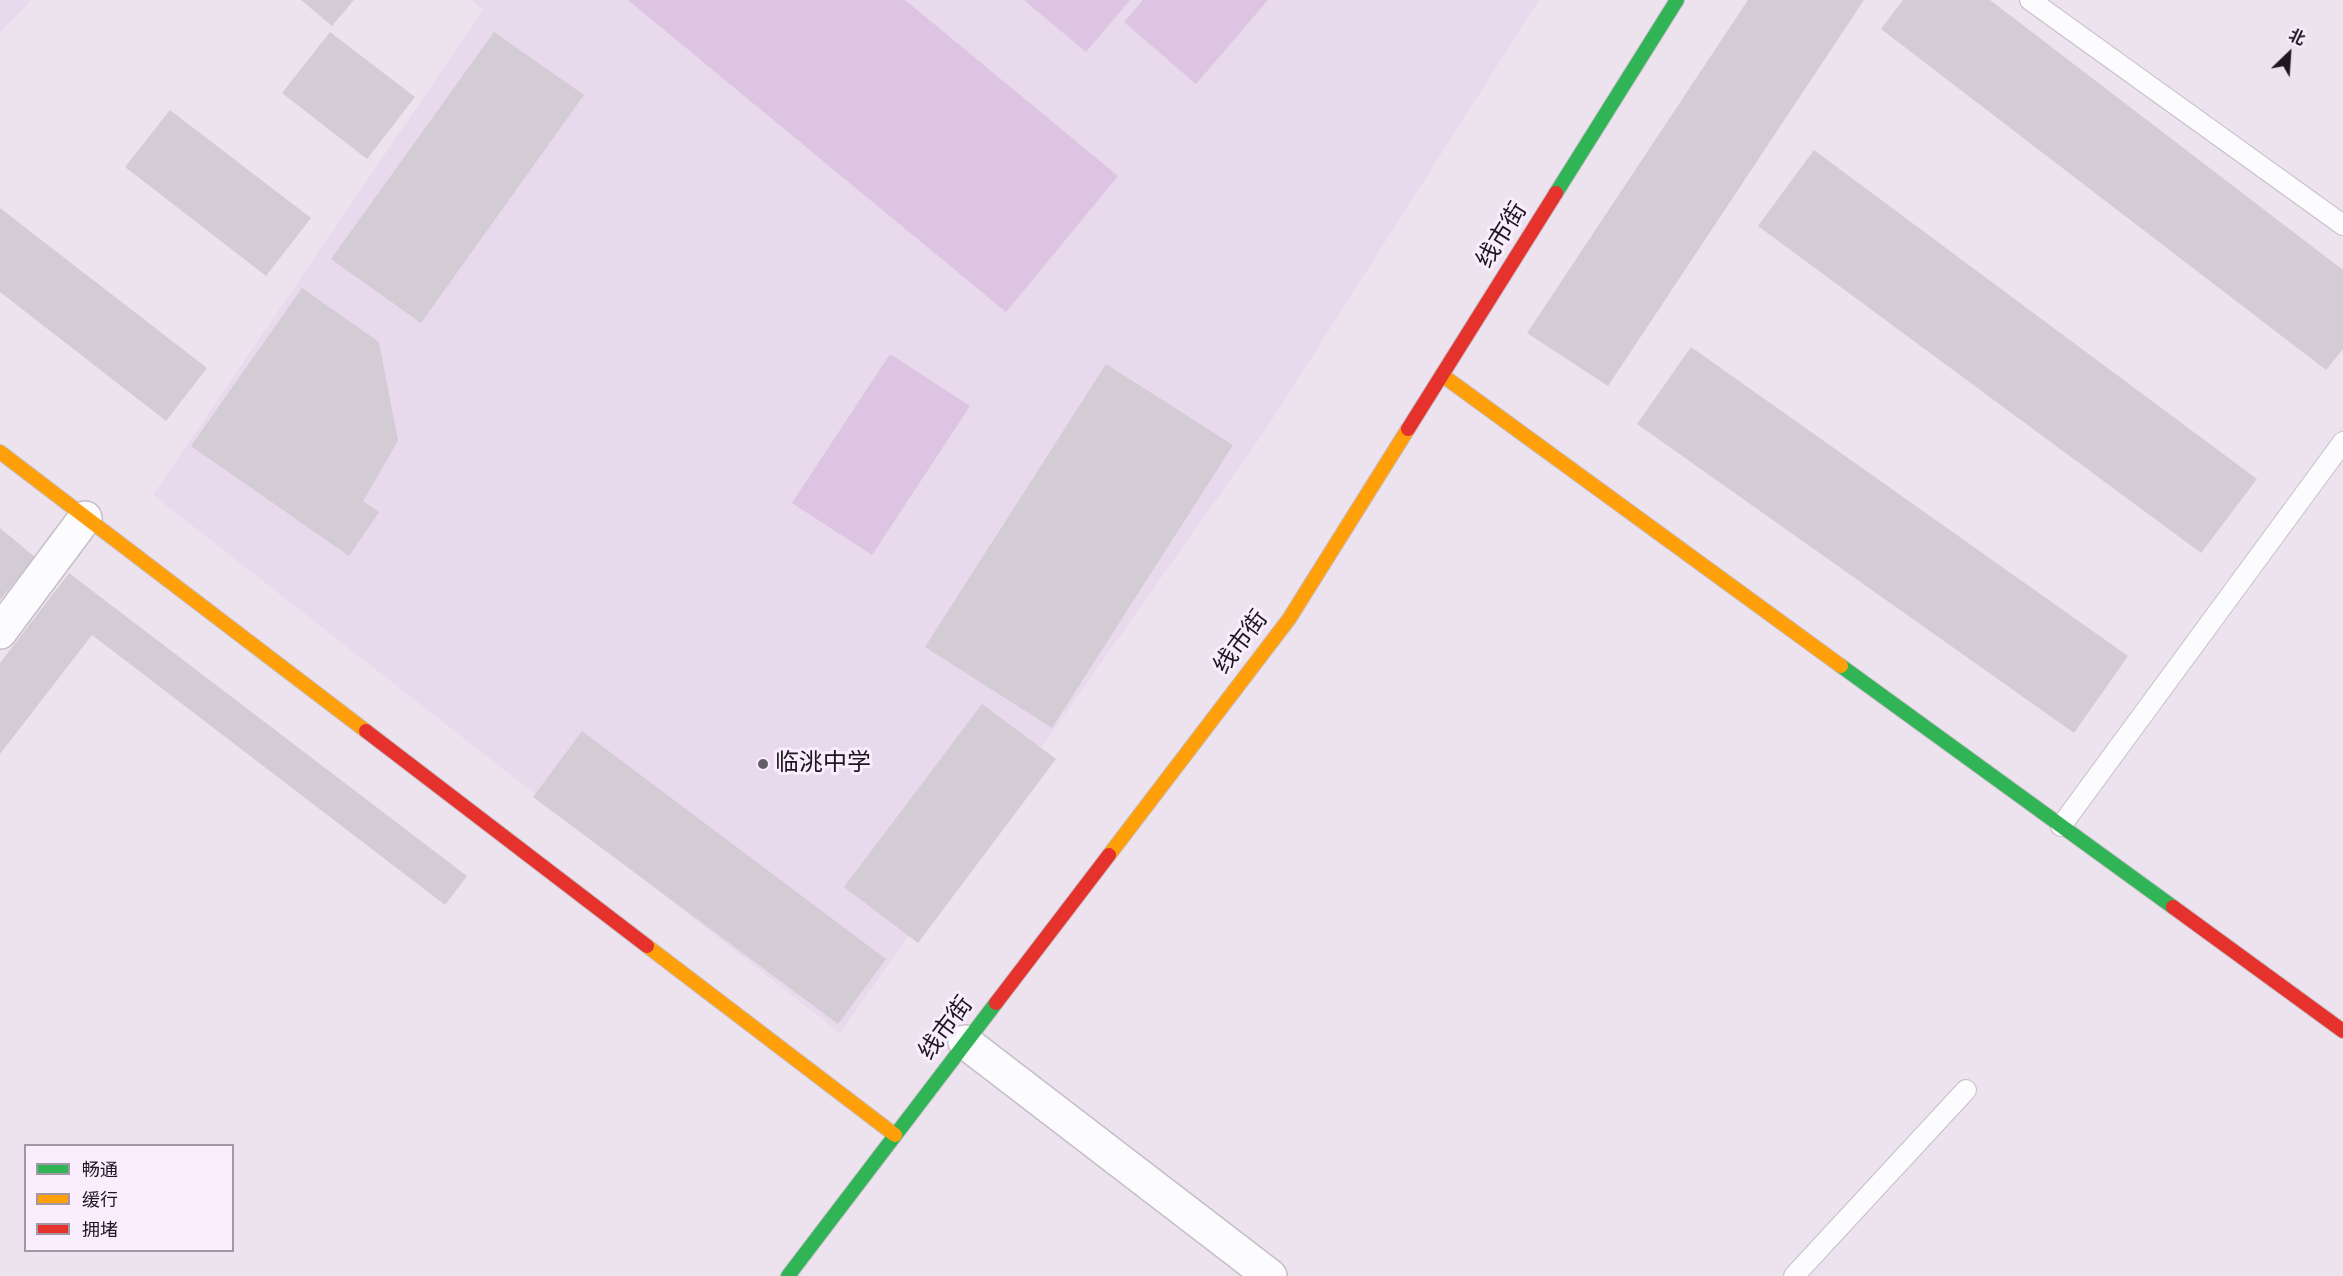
<!DOCTYPE html>
<meta charset="utf-8">
<style>
body{margin:0}
#map{position:relative;width:2343px;height:1276px;overflow:hidden;background:#ece3ef;font-family:Jost,"Noto Sans SC",sans-serif}
canvas{display:block}
.legend{position:absolute;left:24px;top:1144px;width:210px;height:108px;box-sizing:border-box;background:#faedfe;border:2px solid #a297a5;margin:0;padding:8px 10px;list-style:none;font-size:18px;color:#1d171f}
.legend li{display:flex;align-items:center;gap:12px;height:30px}
.legend b{width:30px;border:2px solid #a297a5}
.north{position:absolute;left:2259px;top:24px;width:60px;height:60px;-webkit-text-stroke:4px #faedfe;paint-order:stroke;rotate:25deg;font-size:16px;font-weight:700;line-height:24px;text-align:center;color:#1d171f}
.north::after{content:'';display:block;margin:auto;width:21px;height:27px;background:#1d171f;clip-path:polygon(50% 0,100% 100%,50% 72%,0 100%)}
</style>
<div id="map">
<canvas width="2343" height="1276"></canvas>
<ul class="legend">
<li><b style="height:8px;background:#30b455"></b>畅通</li>
<li><b style="height:8px;background:#ff9f0a"></b>缓行</li>
<li><b style="height:8px;background:#e5322d"></b>拥堵</li>
</ul>
<div class="north">北</div>
</div>
<script>
const context = document.querySelector('canvas').getContext('2d');
context.lineJoin = 'round';
function fill(path, color) { context.fillStyle = color; context.fill(path, 'evenodd'); }
const poly = rows => new Path2D(rows.map(r => 'M' + r).join(''));
function trace(path, color, width, dash) { context.strokeStyle = color; context.lineWidth = width; context.lineCap = dash ? 'butt' : 'round'; context.setLineDash(dash || []); context.stroke(path); }
function drawText(font, color, halo, rows, align = 'center') {
  context.font = font + ' Jost,"Noto Sans SC",sans-serif'; context.lineWidth = 6; context.setLineDash([]); context.textBaseline = 'middle'; context.strokeStyle = halo; context.fillStyle = color; for (const [text, x, y, turn = 0] of rows) {
    context.save(); context.translate(x, y); context.rotate((+turn || 0) * Math.PI / 180); context.textAlign = isNaN(turn) ? turn : align; if (halo) context.strokeText(text, 0, 0); context.fillText(text, 0, 0); context.restore();
  }
}
fill(poly([
 [0,0,31,0,0,33],
 [472,0,1539,0,1266,429,840,1033,153,495,483,10]
]), '#e9d9ed');
fill(poly([
 [628,0,905,0,1118,176,1006,312],
 [1024,0,1130,0,1086,52],
 [1143,0,1268,0,1196,84,1124,22],
 [890,354,970,406,872,555,792,503]
]), '#dcc4e2');
fill(poly([
 [301,0,354,0,332,26],
 [1748,0,1864,0,1608,386,1527,333],
 [1903,0,1990,0,2343,270,2343,349,2326,370,1881,29],
 [330,32,415,97,367,159,282,93],
 [494,32,584,95,421,323,331,259],
 [170,110,311,218,266,276,125,167],
 [1814,150,2257,479,2201,553,1758,226],
 [0,208,207,368,166,421,0,292],
 [302,288,379,342,398,441,363,501,379,512,349,556,191,446],
 [1691,347,2128,656,2074,733,1637,424],
 [1106,364,1233,445,1052,728,925,647],
 [0,528,35,557,0,600],
 [69,573,467,876,445,905,92,635,0,754,0,663],
 [982,704,1056,759,918,943,844,887],
 [582,731,886,959,838,1024,533,797]
]), '#d3ccd5');
const lane = poly([
 [2030,0,2343,225],
 [2061,826,2343,442],
 [1794,1276,1966,1090]
]);
const street = poly([
 [0,632,85,518],
 [965,1042,1270,1276]
]);
const fast = poly([
 [1556,193,1677,0],
 [1841,666,2173,907],
 [788,1276,996,1003]
]);
const slow = poly([
 [1442,375,1841,666],
 [0,452,366,731],
 [1109,855,1289,619,1408,429],
 [647,946,895,1135]
]);
const jam = poly([
 [1408,429,1556,193],
 [366,731,647,946],
 [2173,907,2343,1031],
 [996,1003,1109,855]
]);
trace(lane, '#c5bec7', 22);
trace(street, '#c5bec7', 36);
trace(fast, '#c5bec7', 16);
trace(slow, '#c5bec7', 16);
trace(jam, '#c5bec7', 16);
trace(lane, '#fcfbfd', 20);
trace(street, '#fcfbfd', 33);
trace(fast, '#30b455', 14);
trace(slow, '#ff9f0a', 14);
trace(jam, '#e5322d', 14);
for (const [x, y, r, color] of [
 [763,764,6,"#655e68"]
]) { const dot = new Path2D(); dot.arc(x, y, r, 0, 2 * Math.PI); context.fillStyle = color; context.fill(dot); trace(dot, '#faedfe', 2); }
drawText('24px', '#1d171f', '#faedfe', [
 ["线市街",1503,236,-58],
 ["线市街",1242,643,-53],
 ["线市街",947,1029,-53]
]);
drawText('24px', '#1d171f', '#faedfe', [
 ["临洮中学",775,764]
], 'left');
</script>
